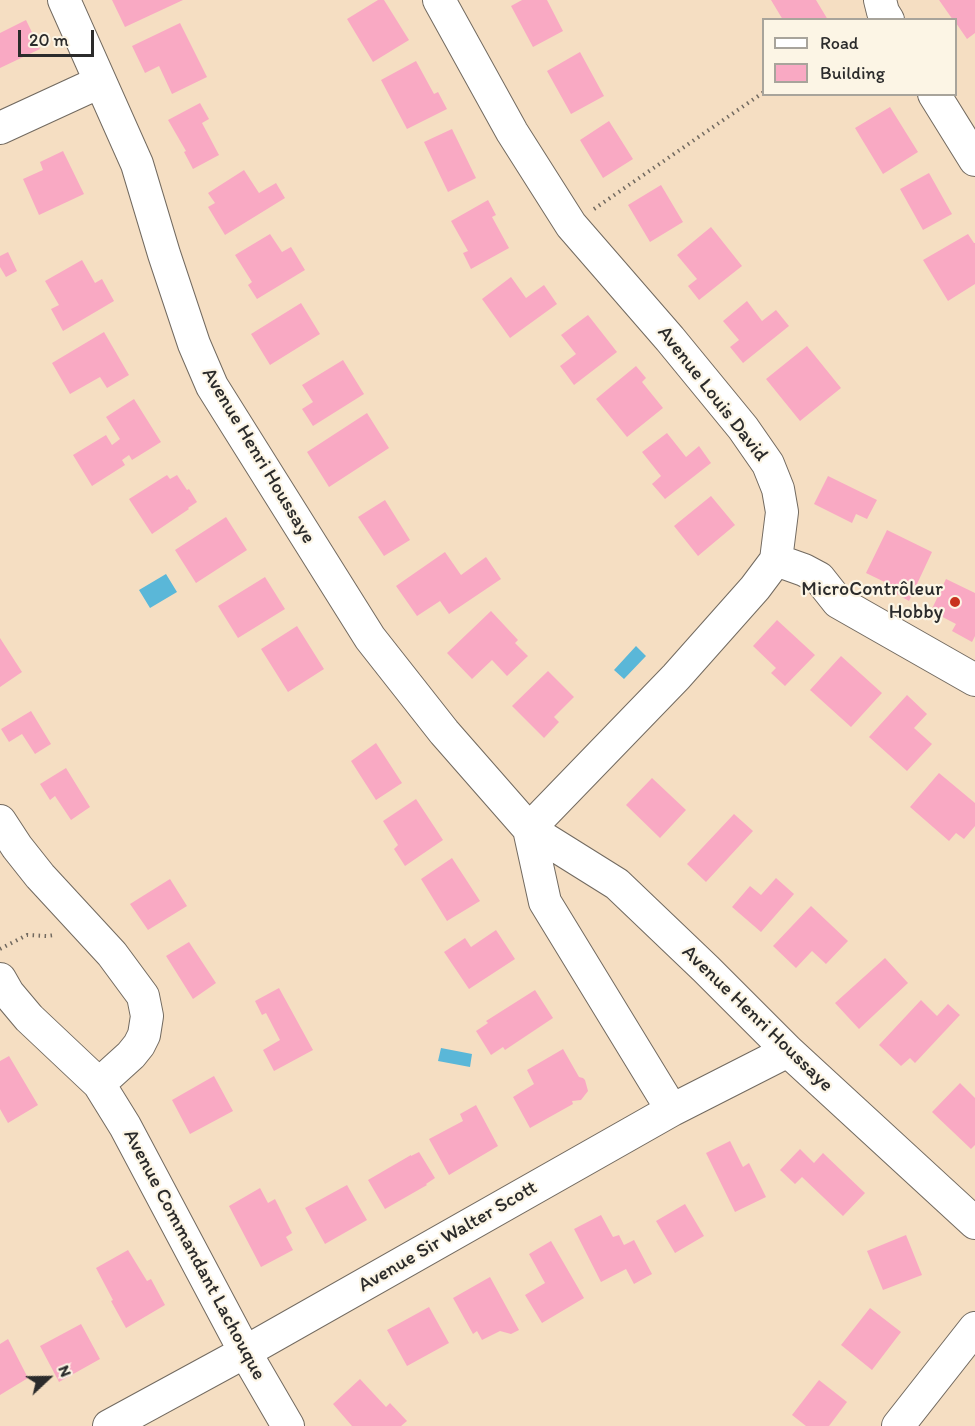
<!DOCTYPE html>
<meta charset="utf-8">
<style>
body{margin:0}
#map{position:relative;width:975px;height:1426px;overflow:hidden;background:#f5dec2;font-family:Itim,sans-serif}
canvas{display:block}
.legend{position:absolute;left:762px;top:18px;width:195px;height:78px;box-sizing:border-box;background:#fcf5e5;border:2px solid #a8a49b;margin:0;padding:8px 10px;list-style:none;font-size:18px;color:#2b2b2b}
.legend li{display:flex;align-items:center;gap:12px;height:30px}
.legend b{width:30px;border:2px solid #a8a49b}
.north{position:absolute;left:18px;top:1348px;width:60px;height:60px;-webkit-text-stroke:4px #fcf5e5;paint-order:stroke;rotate:68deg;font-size:16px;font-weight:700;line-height:24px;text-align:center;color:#2b2b2b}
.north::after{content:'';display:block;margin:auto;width:21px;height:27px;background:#2b2b2b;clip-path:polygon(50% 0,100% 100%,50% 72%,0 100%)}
.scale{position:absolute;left:18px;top:30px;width:76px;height:27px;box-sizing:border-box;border:3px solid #2b2b2b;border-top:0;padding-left:8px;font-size:18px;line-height:21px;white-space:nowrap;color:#2b2b2b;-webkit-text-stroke:4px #fcf5e5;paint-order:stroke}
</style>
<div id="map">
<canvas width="975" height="1426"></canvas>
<ul class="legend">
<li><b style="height:8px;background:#fff"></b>Road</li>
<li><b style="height:16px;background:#f9a9c3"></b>Building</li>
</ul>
<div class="north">N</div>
<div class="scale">20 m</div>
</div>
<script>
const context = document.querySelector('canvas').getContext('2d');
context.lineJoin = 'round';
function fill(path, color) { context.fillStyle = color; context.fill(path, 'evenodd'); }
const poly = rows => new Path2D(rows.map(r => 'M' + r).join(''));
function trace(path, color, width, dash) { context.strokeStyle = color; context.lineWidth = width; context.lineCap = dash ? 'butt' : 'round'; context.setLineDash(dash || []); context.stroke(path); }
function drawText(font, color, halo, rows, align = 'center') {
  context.font = font + ' Itim,sans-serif'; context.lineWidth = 4.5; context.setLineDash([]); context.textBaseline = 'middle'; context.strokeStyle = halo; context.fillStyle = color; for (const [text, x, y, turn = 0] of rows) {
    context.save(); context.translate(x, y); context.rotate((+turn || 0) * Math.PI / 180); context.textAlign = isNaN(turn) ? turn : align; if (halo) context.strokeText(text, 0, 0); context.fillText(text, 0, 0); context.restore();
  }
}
fill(poly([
 [166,574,177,592,150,608,139,590],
 [636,646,646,656,624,679,614,670],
 [441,1048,472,1054,470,1067,438,1061]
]), '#5ab7d8');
fill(poly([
 [112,0,183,0,125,27],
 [378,0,384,0,409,40,373,62,347,19],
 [522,0,547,0,563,31,533,47,511,6],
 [771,0,816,0,828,20,783,20],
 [939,0,975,0,975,33,967,39,956,23,956,20,953,20],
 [26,20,40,49,0,68,0,33],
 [180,23,207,77,172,94,159,66,145,73,132,46],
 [580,52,604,96,571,114,547,71],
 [416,61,434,94,438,92,447,109,407,129,381,80],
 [200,103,209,119,202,123,219,155,193,169,184,152,186,151,168,120],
 [890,107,918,152,883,174,855,128],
 [609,121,633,159,603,178,580,140],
 [452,129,476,178,448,192,424,142],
 [63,151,84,194,39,215,23,179,43,170,40,162],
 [244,170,259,193,276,183,285,198,225,235,208,207,215,203,208,193],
 [929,173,952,214,923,230,900,189],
 [661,185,683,222,650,242,628,205],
 [488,200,496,215,492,217,509,248,471,269,463,253,468,251,451,221],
 [711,227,742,266,699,300,688,286,697,279,677,255],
 [270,234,282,252,291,247,305,270,257,299,248,285,252,282,235,255],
 [968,234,974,243,975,243,975,284,948,301,923,260],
 [8,252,17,271,6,277,0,267,0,256],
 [82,260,95,283,102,279,114,301,63,331,51,309,59,305,45,281],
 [511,277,526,298,544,285,557,304,510,338,482,299],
 [747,301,762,321,776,310,789,326,743,363,730,347,739,340,723,321],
 [301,303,320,334,270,365,251,334],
 [588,315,617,352,574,385,560,366,576,354,561,335],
 [104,332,129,375,107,388,100,377,70,394,52,363],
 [807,346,841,388,800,421,766,379],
 [343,360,364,394,313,426,302,409,313,402,302,385],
 [636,366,646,378,642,382,663,408,627,437,596,399],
 [134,399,161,442,132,460,129,455,122,460,125,465,92,486,73,455,106,435,112,445,120,439,106,417],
 [367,413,389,448,329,487,307,452],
 [667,433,686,457,699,446,711,463,665,499,652,484,661,476,642,452],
 [167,475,170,479,177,475,187,490,189,489,197,502,188,508,189,509,152,534,129,499],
 [828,476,877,500,867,519,856,514,852,523,814,504],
 [711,496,735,525,698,556,674,526],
 [385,500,410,540,384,556,358,517],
 [226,517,247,550,196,583,175,550],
 [887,530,932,552,909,601,895,593,897,588,866,573],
 [445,552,461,575,486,557,501,579,449,614,440,601,417,616,396,586],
 [265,577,285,609,238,638,218,606],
 [946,579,975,593,975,636,972,642,952,631,956,624,931,611],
 [491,611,518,640,515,643,528,656,507,676,492,660,472,679,447,653],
 [777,620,815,655,785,686,771,673,776,668,753,646],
 [297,626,324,669,288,692,261,649],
 [0,638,22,672,0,687],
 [841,656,882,693,851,727,810,690],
 [548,671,574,697,554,717,559,722,544,738,512,706],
 [907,695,927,714,914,728,932,744,907,771,869,737],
 [31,711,51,744,35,754,22,734,9,742,1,729],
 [376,743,402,783,376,800,351,761],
 [66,768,90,807,71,820,55,796,50,800,40,784],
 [939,773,975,803,975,826,964,839,956,833,949,841,910,807],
 [652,778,686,810,660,838,626,805],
 [416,799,443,840,405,866,394,849,398,845,383,821],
 [734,814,753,831,706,882,687,864],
 [452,858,480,901,447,921,421,879],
 [776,878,794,894,761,932,732,907,750,886,761,895],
 [170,879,187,906,148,930,130,904],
 [811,906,848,941,826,964,812,951,796,968,773,946],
 [496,930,515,959,469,989,444,952,465,938,471,947],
 [189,942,216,983,193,999,166,956],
 [885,958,908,983,859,1029,835,1003],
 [279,988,313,1050,274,1071,263,1050,280,1040,266,1013,262,1015,255,1001],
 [535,990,553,1018,505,1050,503,1047,491,1055,476,1031,488,1023,486,1021],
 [921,1000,937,1016,948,1004,960,1015,915,1063,910,1058,901,1066,879,1045],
 [563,1049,579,1077,583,1078,585,1080,588,1091,581,1100,572,1101,573,1104,530,1128,513,1097,534,1084,527,1070],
 [9,1056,38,1105,8,1123,0,1109,0,1061],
 [214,1076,233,1111,190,1134,172,1100],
 [960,1083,975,1098,975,1145,971,1149,932,1112],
 [476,1105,498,1146,449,1175,429,1139,463,1121,460,1114],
 [730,1141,743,1167,749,1163,766,1197,735,1212,706,1153],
 [800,1149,814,1163,823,1153,865,1193,843,1216,802,1177,795,1184,780,1170],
 [419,1152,435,1178,426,1184,427,1185,385,1209,368,1180,411,1155,411,1156],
 [347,1185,367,1220,325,1244,305,1208],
 [260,1188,268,1203,275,1199,292,1233,286,1237,293,1250,261,1267,229,1206],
 [685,1204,704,1236,675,1253,656,1221],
 [601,1215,613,1237,619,1235,624,1245,634,1240,652,1274,634,1284,626,1269,601,1282,574,1229],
 [906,1235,922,1275,883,1290,867,1251],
 [551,1241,584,1298,542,1323,525,1295,545,1283,529,1254],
 [128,1250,147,1281,151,1279,165,1305,126,1328,111,1301,113,1300,96,1268],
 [490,1277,519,1330,511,1334,500,1331,482,1340,477,1331,473,1334,453,1298],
 [429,1307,449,1343,407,1366,387,1330],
 [870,1308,901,1332,872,1370,841,1345],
 [81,1324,100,1359,59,1382,40,1346],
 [8,1339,28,1378,0,1395,0,1344],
 [360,1379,386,1407,390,1403,407,1421,401,1426,352,1426,333,1404],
 [819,1380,847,1402,829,1426,806,1426,792,1415]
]), '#f9a9c3');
const street = poly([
 [64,0,137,164,164,254,194,344,212,386,370,638,444,732,529,829,545,902,672,1110],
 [439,0,512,132,571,225,670,339,743,428,768,464,778,489,782,512,776,560,755,588,676,677,529,829,617,884,706,969,788,1051,975,1223],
 [880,0,883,12,888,20],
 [934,94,975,160],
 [0,128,100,82],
 [776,560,804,570,819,578,838,602,975,680],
 [0,821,17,847,40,876,112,954,143,996,147,1016,144,1035,139,1045,131,1055,99,1084],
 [0,979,8,993,29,1018,99,1084,125,1126,245,1352,288,1426],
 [109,1426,245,1352,672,1110,788,1051],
 [898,1426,975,1328]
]);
trace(street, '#726a60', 34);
trace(poly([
 [594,209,764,92],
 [0,949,27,935,47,936,55,935]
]), '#726a60', 4, [1.5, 4.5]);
trace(street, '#fff', 32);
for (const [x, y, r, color] of [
 [955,602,6,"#c8321e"]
]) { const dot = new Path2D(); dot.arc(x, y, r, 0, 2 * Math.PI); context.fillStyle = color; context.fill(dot); trace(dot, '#fcf5e5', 2); }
drawText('20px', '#2b2b2b', '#fcf5e5', [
 ["Avenue Louis David",712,394,52],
 ["Avenue Henri Houssaye",258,456,59],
 ["Avenue Henri Houssaye",757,1019,44],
 ["Avenue Sir Walter Scott",448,1237,-30],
 ["Avenue Commandant Lachouque",194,1255,62]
]);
drawText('20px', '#2b2b2b', '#fcf5e5', [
 ["MicroContrôleur",943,590],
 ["Hobby",943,613]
], 'right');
</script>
